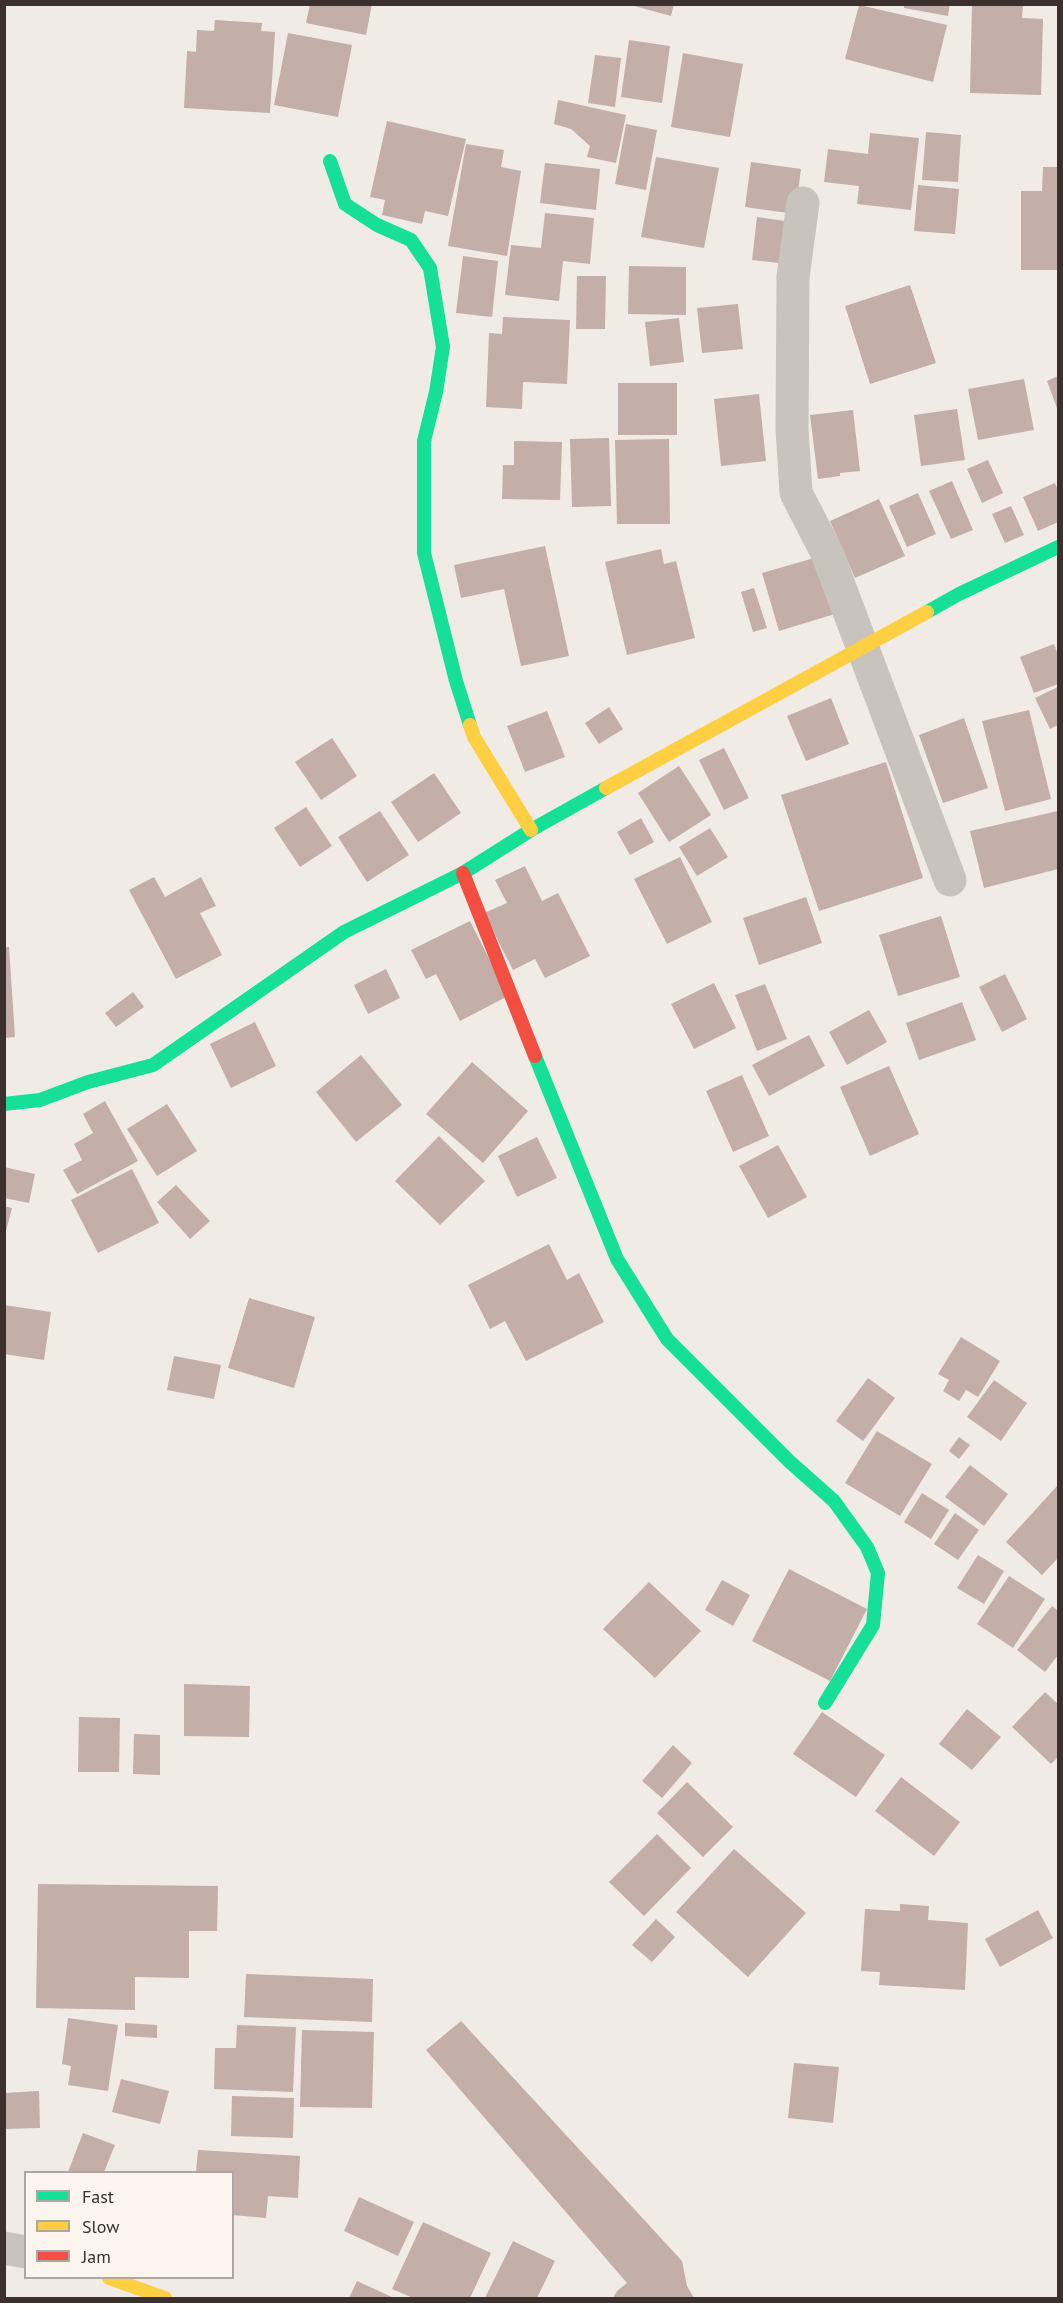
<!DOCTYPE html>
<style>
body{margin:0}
#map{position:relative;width:1063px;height:2303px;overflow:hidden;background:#f0ebe5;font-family:"PT Sans",sans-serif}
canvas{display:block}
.frame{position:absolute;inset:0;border:6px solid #3b302b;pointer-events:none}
.legend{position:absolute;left:24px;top:2171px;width:210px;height:108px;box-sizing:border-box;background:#fbf5ee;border:2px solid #aea6a0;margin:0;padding:8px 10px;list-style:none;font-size:18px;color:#3b302b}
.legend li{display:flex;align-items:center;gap:12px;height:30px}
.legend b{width:30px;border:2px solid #aea6a0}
</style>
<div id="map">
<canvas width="1063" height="2303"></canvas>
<div class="frame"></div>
<ul class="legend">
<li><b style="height:8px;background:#16e098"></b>Fast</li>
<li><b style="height:8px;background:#ffcf43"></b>Slow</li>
<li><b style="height:8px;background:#f24e42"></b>Jam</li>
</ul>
</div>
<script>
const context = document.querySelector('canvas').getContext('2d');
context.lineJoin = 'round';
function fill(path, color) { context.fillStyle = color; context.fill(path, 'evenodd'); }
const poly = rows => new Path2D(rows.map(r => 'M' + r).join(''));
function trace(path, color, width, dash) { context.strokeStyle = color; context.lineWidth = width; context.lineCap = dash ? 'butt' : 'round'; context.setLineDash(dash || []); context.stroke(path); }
fill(poly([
 [310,4,372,4,366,35,306,23],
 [627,4,674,4,671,16],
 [904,4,950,4,948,16,904,8],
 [972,4,1023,5,1022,18,1043,19,1041,95,970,93],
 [859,5,947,25,933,82,845,59],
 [215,20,262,23,261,31,275,32,270,113,184,108,187,51,196,52,197,30,214,31],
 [288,33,352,45,338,117,274,105],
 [629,40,670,46,662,103,621,97],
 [683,53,743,64,730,137,671,127],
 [595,55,621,58,615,107,588,103],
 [558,100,626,115,616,163,587,157,590,146,571,129,554,124],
 [387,121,466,139,448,216,425,211,422,224,382,215,385,200,370,197],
 [626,124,657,130,646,190,615,184],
 [926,132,961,135,958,182,922,180],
 [870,133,919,138,911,210,857,204,859,186,824,182,828,149,868,154],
 [466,144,504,150,501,167,521,171,507,256,448,246],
 [656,157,719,168,704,248,641,237],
 [751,162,801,169,795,214,745,207],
 [545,163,600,169,596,210,540,203],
 [1043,167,1058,167,1058,270,1021,270,1021,191,1042,191],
 [918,185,959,189,955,234,914,231],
 [545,213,594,218,590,264,563,261,559,301,505,295,511,245,541,248],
 [757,217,792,222,787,264,752,260],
 [463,256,498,261,492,317,456,313],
 [629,266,686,267,686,315,628,314],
 [577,276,606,276,605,329,576,329],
 [910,285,936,363,870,384,845,306],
 [738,304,743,349,702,353,697,308],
 [503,317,570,320,567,384,523,382,522,409,486,407,489,333,502,334],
 [679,318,684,362,650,366,645,322],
 [1058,376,1058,411,1047,381],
 [1024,379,1034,430,978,440,968,389],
 [618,383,677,383,677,435,618,435],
 [759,394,766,461,721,466,714,399],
 [957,409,965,460,921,466,914,415],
 [853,410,860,471,840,473,840,476,818,479,810,415],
 [609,438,611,506,572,507,570,439],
 [669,439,670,524,617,524,615,440],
 [514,441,562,442,560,500,502,499,503,465,514,465],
 [988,460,1003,493,982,503,967,469],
 [952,481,973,530,951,539,929,491],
 [1055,483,1058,491,1058,522,1038,531,1023,497],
 [918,493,936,534,907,547,889,506],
 [879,499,905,556,855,578,830,521],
 [1011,506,1024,535,1005,543,992,514],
 [545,546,569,656,521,666,504,589,461,598,454,565],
 [661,549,664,564,676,561,695,638,627,655,605,562],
 [821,556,838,613,779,631,762,573],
 [754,588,767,628,753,632,741,592],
 [1054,644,1058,655,1058,684,1034,693,1020,657],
 [1058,687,1058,725,1050,729,1035,698],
 [831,698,849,744,806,761,787,716],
 [609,707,623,729,599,744,585,723],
 [1029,710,1051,799,1005,811,982,721],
 [547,711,565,757,525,772,507,726],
 [964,718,988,788,943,803,919,735],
 [332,738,357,776,321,800,295,762],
 [724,748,749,798,724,810,699,760],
 [886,762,923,878,819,911,781,795],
 [679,766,711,815,669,842,638,793],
 [434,773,461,813,418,842,391,802],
 [306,807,332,846,300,867,274,828],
 [380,811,409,855,367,882,338,837],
 [1058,811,1058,869,984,888,970,831],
 [641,818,654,842,630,855,617,832],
 [710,828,728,857,697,876,679,847],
 [680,857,712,922,667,944,634,879],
 [525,866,542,901,558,893,590,956,545,978,535,959,513,970,484,913,507,903,495,880],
 [154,877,165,897,201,877,216,906,200,913,222,955,176,979,129,890],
 [806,897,822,943,759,965,743,918],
 [941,916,960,977,898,996,879,935],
 [470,921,508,996,460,1021,436,974,426,979,411,950],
 [4,947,9,947,15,1037,4,1038],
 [386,969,400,998,368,1014,354,985],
 [1005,974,1027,1019,1002,1032,979,987],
 [714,983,736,1028,694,1049,671,1004],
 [765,984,787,1039,757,1051,735,995],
 [133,992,144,1007,116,1027,105,1013],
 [962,1002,976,1040,919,1060,906,1023],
 [869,1010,887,1042,847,1065,829,1032],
 [255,1022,276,1066,231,1088,210,1044],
 [809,1035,825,1066,769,1096,752,1065],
 [361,1055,402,1105,356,1142,316,1092],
 [472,1062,528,1111,483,1163,426,1114],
 [889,1066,919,1134,870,1156,840,1087],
 [742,1075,769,1136,733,1152,706,1091],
 [105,1101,138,1161,77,1194,63,1170,82,1160,74,1144,93,1133,83,1114],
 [167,1104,197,1151,157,1176,127,1129],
 [439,1136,485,1181,440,1225,395,1181],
 [537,1137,557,1178,517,1197,498,1156],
 [778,1145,807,1197,768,1218,739,1166],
 [4,1167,35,1174,29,1203,4,1198],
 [132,1169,159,1223,98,1253,71,1200],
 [176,1185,210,1221,190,1239,157,1202],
 [4,1206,12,1208,5,1235,4,1235],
 [549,1244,567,1280,579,1273,604,1322,526,1361,505,1321,490,1329,468,1285],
 [249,1298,315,1317,294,1388,228,1368],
 [4,1305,51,1312,44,1360,4,1354],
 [961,1337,1000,1361,978,1397,966,1390,959,1401,943,1391,949,1380,938,1374],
 [174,1356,221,1365,214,1399,167,1390],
 [868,1378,895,1398,863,1441,836,1421],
 [994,1380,1027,1403,1001,1441,967,1417],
 [877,1431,932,1464,900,1516,845,1483],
 [959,1437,970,1445,959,1459,949,1451],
 [970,1465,1008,1494,984,1526,945,1497],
 [1058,1485,1058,1558,1042,1575,1006,1542],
 [922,1493,949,1510,931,1539,904,1522],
 [955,1513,979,1530,958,1560,934,1544],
 [978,1555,1004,1571,984,1604,957,1588],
 [789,1569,867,1609,830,1681,752,1641],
 [1009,1576,1045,1599,1013,1648,977,1624],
 [722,1580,750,1595,733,1626,705,1610],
 [649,1582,701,1631,655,1678,603,1629],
 [1052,1606,1058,1611,1058,1655,1045,1672,1017,1650],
 [184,1684,250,1686,249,1737,184,1736],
 [1045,1692,1058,1704,1058,1757,1051,1764,1012,1727],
 [967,1709,1001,1737,972,1770,939,1744],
 [822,1712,885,1755,856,1797,793,1754],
 [79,1717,120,1718,119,1772,78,1772],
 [134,1734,160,1735,160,1775,133,1774],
 [673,1745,692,1763,662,1798,642,1781],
 [901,1777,960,1822,934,1856,875,1811],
 [687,1782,733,1827,703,1857,657,1813],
 [657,1834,691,1868,644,1916,609,1882],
 [734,1849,806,1913,748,1977,676,1912],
 [38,1884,218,1886,217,1931,189,1931,189,1978,135,1977,135,2010,36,2008],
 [900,1904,929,1906,928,1920,968,1923,965,1990,879,1985,880,1972,861,1971,865,1909,900,1911],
 [1038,1910,1053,1938,1000,1967,985,1939],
 [656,1919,675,1937,652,1962,632,1945],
 [246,1974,373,1979,372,2022,244,2017],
 [68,2018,118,2025,108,2091,68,2085,71,2066,62,2064],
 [461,2021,682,2261,687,2286,694,2298,613,2298,617,2291,627,2283,426,2050],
 [125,2023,157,2025,157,2038,125,2036],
 [237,2025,296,2027,293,2092,214,2089,215,2048,236,2048],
 [302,2030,374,2032,372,2108,300,2107],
 [794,2063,839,2067,833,2123,788,2118],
 [121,2079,169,2091,160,2124,112,2112],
 [39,2091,40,2128,4,2129,4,2093],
 [232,2096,294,2098,293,2138,231,2136],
 [83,2133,115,2145,104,2172,68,2172],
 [198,2150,300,2156,298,2198,268,2196,266,2218,232,2215,232,2172,196,2172],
 [359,2197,414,2222,398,2256,344,2231],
 [423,2222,491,2253,470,2298,413,2298,392,2289],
 [513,2241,555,2261,537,2298,485,2298],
 [357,2281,394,2298,349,2298]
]), '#c3afa7');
trace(poly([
 [803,203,793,277,792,429,796,493,827,553,950,880],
 [4,2248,26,2252]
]), '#c9c3be', 33);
trace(poly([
 [330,161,345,204,377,225,411,240,430,268,443,347,436,392,424,441,424,553,456,681,470,725],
 [927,612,959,594,1058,547],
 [535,1056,617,1259,667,1339,789,1461,834,1501,867,1547,878,1573,873,1625,825,1703],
 [4,1104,40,1100,88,1082,153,1065,344,932,463,873,531,830,606,788]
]), '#16e098', 14);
trace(poly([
 [470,725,474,737,531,830],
 [606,788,927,612],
 [109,2278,165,2298]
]), '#ffcf43', 14);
trace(poly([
 [463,873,535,1056]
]), '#f24e42', 14);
</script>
